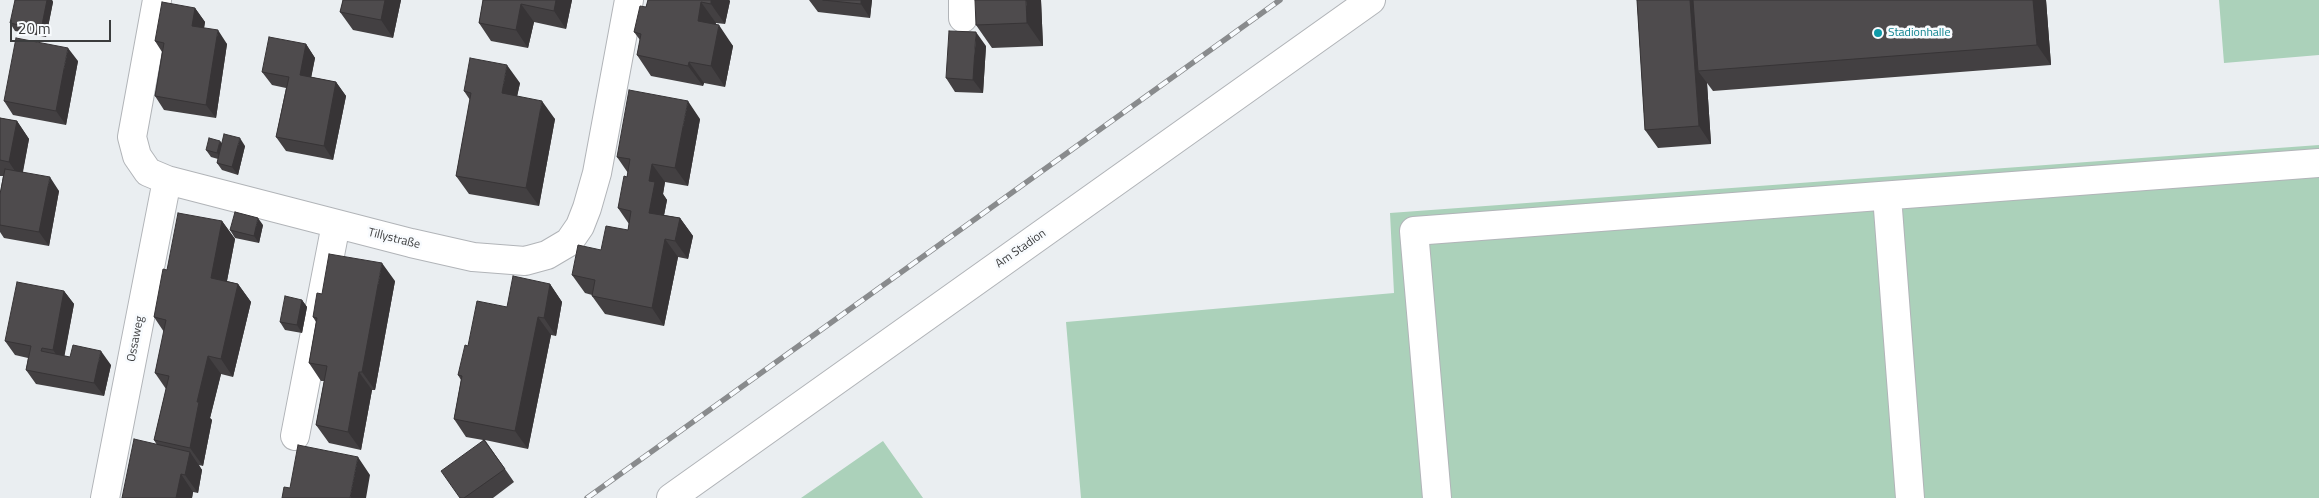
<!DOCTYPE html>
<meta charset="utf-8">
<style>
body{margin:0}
#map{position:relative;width:2319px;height:498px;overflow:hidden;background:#eaeef1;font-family:"Titillium Web",sans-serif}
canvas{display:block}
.scale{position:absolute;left:10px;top:20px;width:101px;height:22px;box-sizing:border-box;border:2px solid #3b3c3d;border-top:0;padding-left:6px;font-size:15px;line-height:18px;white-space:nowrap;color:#3b3c3d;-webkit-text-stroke:4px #f8fbfe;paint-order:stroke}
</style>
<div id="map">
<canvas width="2319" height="498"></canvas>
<div class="scale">20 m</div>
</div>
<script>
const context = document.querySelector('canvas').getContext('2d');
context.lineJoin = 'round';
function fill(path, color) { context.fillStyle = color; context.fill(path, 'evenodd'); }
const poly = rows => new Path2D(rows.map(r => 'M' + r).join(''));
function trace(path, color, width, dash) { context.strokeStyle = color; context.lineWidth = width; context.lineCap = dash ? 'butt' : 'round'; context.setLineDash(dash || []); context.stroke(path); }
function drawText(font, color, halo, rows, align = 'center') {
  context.font = font + ' "Titillium Web",sans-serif'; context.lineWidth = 5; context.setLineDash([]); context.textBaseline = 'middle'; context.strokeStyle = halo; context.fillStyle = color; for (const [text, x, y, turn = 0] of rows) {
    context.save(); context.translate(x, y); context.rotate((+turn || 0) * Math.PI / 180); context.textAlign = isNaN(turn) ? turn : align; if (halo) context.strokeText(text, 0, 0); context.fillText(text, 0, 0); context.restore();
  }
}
fill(poly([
 [2219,0,2319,0,2319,55,2224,63],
 [2319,145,2319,498,1081,498,1066,322,1394,293,1390,213],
 [883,441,923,498,801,498]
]), '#abd1ba');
const minor = poly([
 [157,0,132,137,137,156,148,172,167,180,411,243,473,257,525,261,547,255,569,242,580,226,587,208,597,173,629,0],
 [963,18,963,0],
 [1887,196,1910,498],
 [295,436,336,224],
 [105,498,167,180],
 [671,498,1371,0],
 [1437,498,1414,231,2319,163]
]);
trace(minor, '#b1b4b8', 30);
trace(minor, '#fff', 28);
const rail = poly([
 [587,498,1280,0]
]);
trace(rail, '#898b8d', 5.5);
trace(rail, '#f8fbfe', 4, [11]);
fill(poly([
 [47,0,52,0,53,2,46,37,15,31,10,23],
 [343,0,401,0,393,38,353,30,340,12],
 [483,0,572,0,566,29,534,22,528,48,491,41,479,23],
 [648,0,729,0,730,1,725,24,716,23,715,24,733,46,725,87,704,83,703,86,651,76,637,55,640,40,634,32,646,7],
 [809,0,872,0,870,18,818,12],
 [1041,0,1043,46,992,48,976,25],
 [1637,0,2046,0,2051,65,1713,91,1707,83,1711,144,1658,148,1645,130],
 [195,8,205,22,204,28,227,44,216,118,164,110,155,96,162,52,155,41],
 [306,44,315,58,311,77,336,82,346,96,333,160,286,151,276,137,286,88,272,85,262,72],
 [986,46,983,93,955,92,946,78],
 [78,61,66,125,13,115,4,101],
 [520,83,517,96,555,119,539,206,469,194,456,176,470,100,464,91],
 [0,118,17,121,29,139,23,172,59,191,49,246,4,238,0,232,0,194,3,176,0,176],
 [700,119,688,186,665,182,663,194,667,200,664,215,680,218,693,236,688,259,678,257,664,326,605,314,592,296,592,295,585,293,572,275,601,250,628,230,629,224,618,208,628,173,617,157],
 [222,143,245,146,238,175,222,170,217,163,218,159,211,157,206,150],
 [222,221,235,239,227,281,238,284,251,302,233,377,221,374,210,418,212,420,203,466,199,465,202,470,198,493,193,492,192,498,122,498,157,445,154,440,166,389,155,373,164,332,154,317,167,270],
 [263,225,259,243,235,238,230,230],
 [395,281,375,390,372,390,361,450,329,443,316,425,324,381,321,381,309,363,316,322,313,317,322,294],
 [550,284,562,302,556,336,551,335,528,449,485,440,514,482,493,498,460,498,483,440,466,437,454,419,461,380,458,375,468,346,507,307],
 [64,291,74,304,64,356,111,365,104,396,36,384,26,370,28,358,15,355,5,341],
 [302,300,307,307,302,333,285,330,280,322]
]), '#434042');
fill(poly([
 [47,0,52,0,53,2,46,37,41,30],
 [385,0,401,0,393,38,381,20],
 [556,0,572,0,566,29,554,11],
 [711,0,729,0,730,1,725,24,711,4],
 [861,0,872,0,870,18,861,4],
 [1026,0,1041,0,1043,46,1027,23],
 [1690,0,1701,0,1698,71,1707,83,1711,144,1699,126],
 [2033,0,2046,0,2051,65,2037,45],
 [701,2,716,23,712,42,698,21],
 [521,4,534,22,528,48,516,30],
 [195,8,205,22,202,40,192,26],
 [719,25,733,46,725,87,711,66],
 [218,30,227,44,216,118,206,105],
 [976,32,986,46,983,93,973,80],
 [306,44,315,58,309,89,300,75],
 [68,48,78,61,66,125,56,111],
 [689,62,704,83,703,86,688,66],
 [507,65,520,83,514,111,502,93],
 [336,82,346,96,333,160,324,146],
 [542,101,555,119,539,206,526,188],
 [688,101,700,119,688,186,675,168],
 [17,121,29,139,21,180,9,162],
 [240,138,245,146,238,175,232,167],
 [220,141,226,148,223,160,217,153],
 [652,164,665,182,663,194,667,200,661,231,649,213,649,181],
 [50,177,59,191,49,246,39,232],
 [258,218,263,225,259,243,254,236],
 [680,218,693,236,688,259,675,241],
 [222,221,235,239,224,296,211,278],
 [665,239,678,257,664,326,652,308],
 [382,263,395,281,375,390,362,372],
 [238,284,251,302,233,377,221,359],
 [550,284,562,302,556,336,544,318],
 [64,291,74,304,63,364,53,350],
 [302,300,307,307,302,333,297,325],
 [538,317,551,335,528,449,515,431],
 [101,351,111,365,104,396,94,383],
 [208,356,221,374,210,418,212,420,203,466,190,448,197,402],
 [359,372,372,390,361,450,348,432],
 [190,452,202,470,198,493,185,475],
 [358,457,370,475,366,498,350,498],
 [181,474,193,492,192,498,176,498]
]), '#373436');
const building = poly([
 [15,0,47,0,41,30,10,23,15,0],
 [343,0,385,0,381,20,340,12,343,0],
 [483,0,556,0,554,11,521,4,516,30,479,23,483,0],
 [648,0,711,0,711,4,701,2,698,21,719,25,711,66,689,62,688,66,637,55,641,34,634,32,640,6,646,7,648,0],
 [823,0,861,0,861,4,823,0],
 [975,0,1026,0,1027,23,976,25,975,0],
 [1637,0,1690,0,1699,126,1645,130,1637,0],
 [1693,0,2033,0,2037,45,1698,71,1693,0],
 [162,2,195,8,192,26,218,30,206,105,155,96,164,43,155,41,162,2],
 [949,31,976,32,973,80,946,78,949,31],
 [269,37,306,44,300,75,336,82,324,146,276,137,289,77,262,72,269,37],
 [16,38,68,48,56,111,4,101,16,38],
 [470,58,507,65,502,93,542,101,526,188,456,176,471,93,464,91,470,58],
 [629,90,688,101,675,168,652,164,649,181,655,182,649,213,680,218,675,241,665,239,652,308,592,296,595,280,572,275,578,245,601,250,606,226,628,230,631,211,618,208,624,176,627,177,630,159,617,157,629,90],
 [0,118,17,121,9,162,0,160,0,118],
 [224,134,240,138,232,167,217,163,224,134],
 [209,138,220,141,217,153,206,150,209,138],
 [5,169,50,177,39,232,0,225,0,194,5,169],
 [235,212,258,218,254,236,230,230,235,212],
 [178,213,222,221,211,278,238,284,221,359,208,356,197,402,199,402,190,448,154,440,169,376,155,373,166,320,154,317,163,269,167,270,178,213],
 [329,254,382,263,362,372,359,372,348,432,316,425,327,366,309,363,317,318,313,317,317,293,322,294,329,254],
 [513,276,550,284,544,318,538,317,515,431,454,419,462,376,458,375,465,345,468,346,477,301,507,307,513,276],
 [17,282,64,291,53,350,42,348,41,351,70,357,73,345,101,351,94,383,26,370,31,346,5,341,17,282],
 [285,296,302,300,297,325,280,322,285,296],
 [134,439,190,452,185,475,181,474,176,498,122,498,134,439],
 [484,440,505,469,464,498,460,498,441,471,484,440],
 [298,445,358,457,350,498,282,498,284,487,290,488,298,445]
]);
fill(building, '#4e4b4d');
trace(building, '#373436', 1);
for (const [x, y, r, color] of [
 [1878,33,5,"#0f9aa8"]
]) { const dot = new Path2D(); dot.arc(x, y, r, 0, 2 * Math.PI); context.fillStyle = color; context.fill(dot); trace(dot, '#f8fbfe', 2); }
drawText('12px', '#0d838f', '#f8fbfe', [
 ["Stadionhalle",1888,33]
], 'left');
drawText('12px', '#3b3c3d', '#f8fbfe', [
 ["Tillystraße",394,239,14],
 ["Am Stadion",1021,249,-35],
 ["Ossaweg",136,339,-79]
]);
</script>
